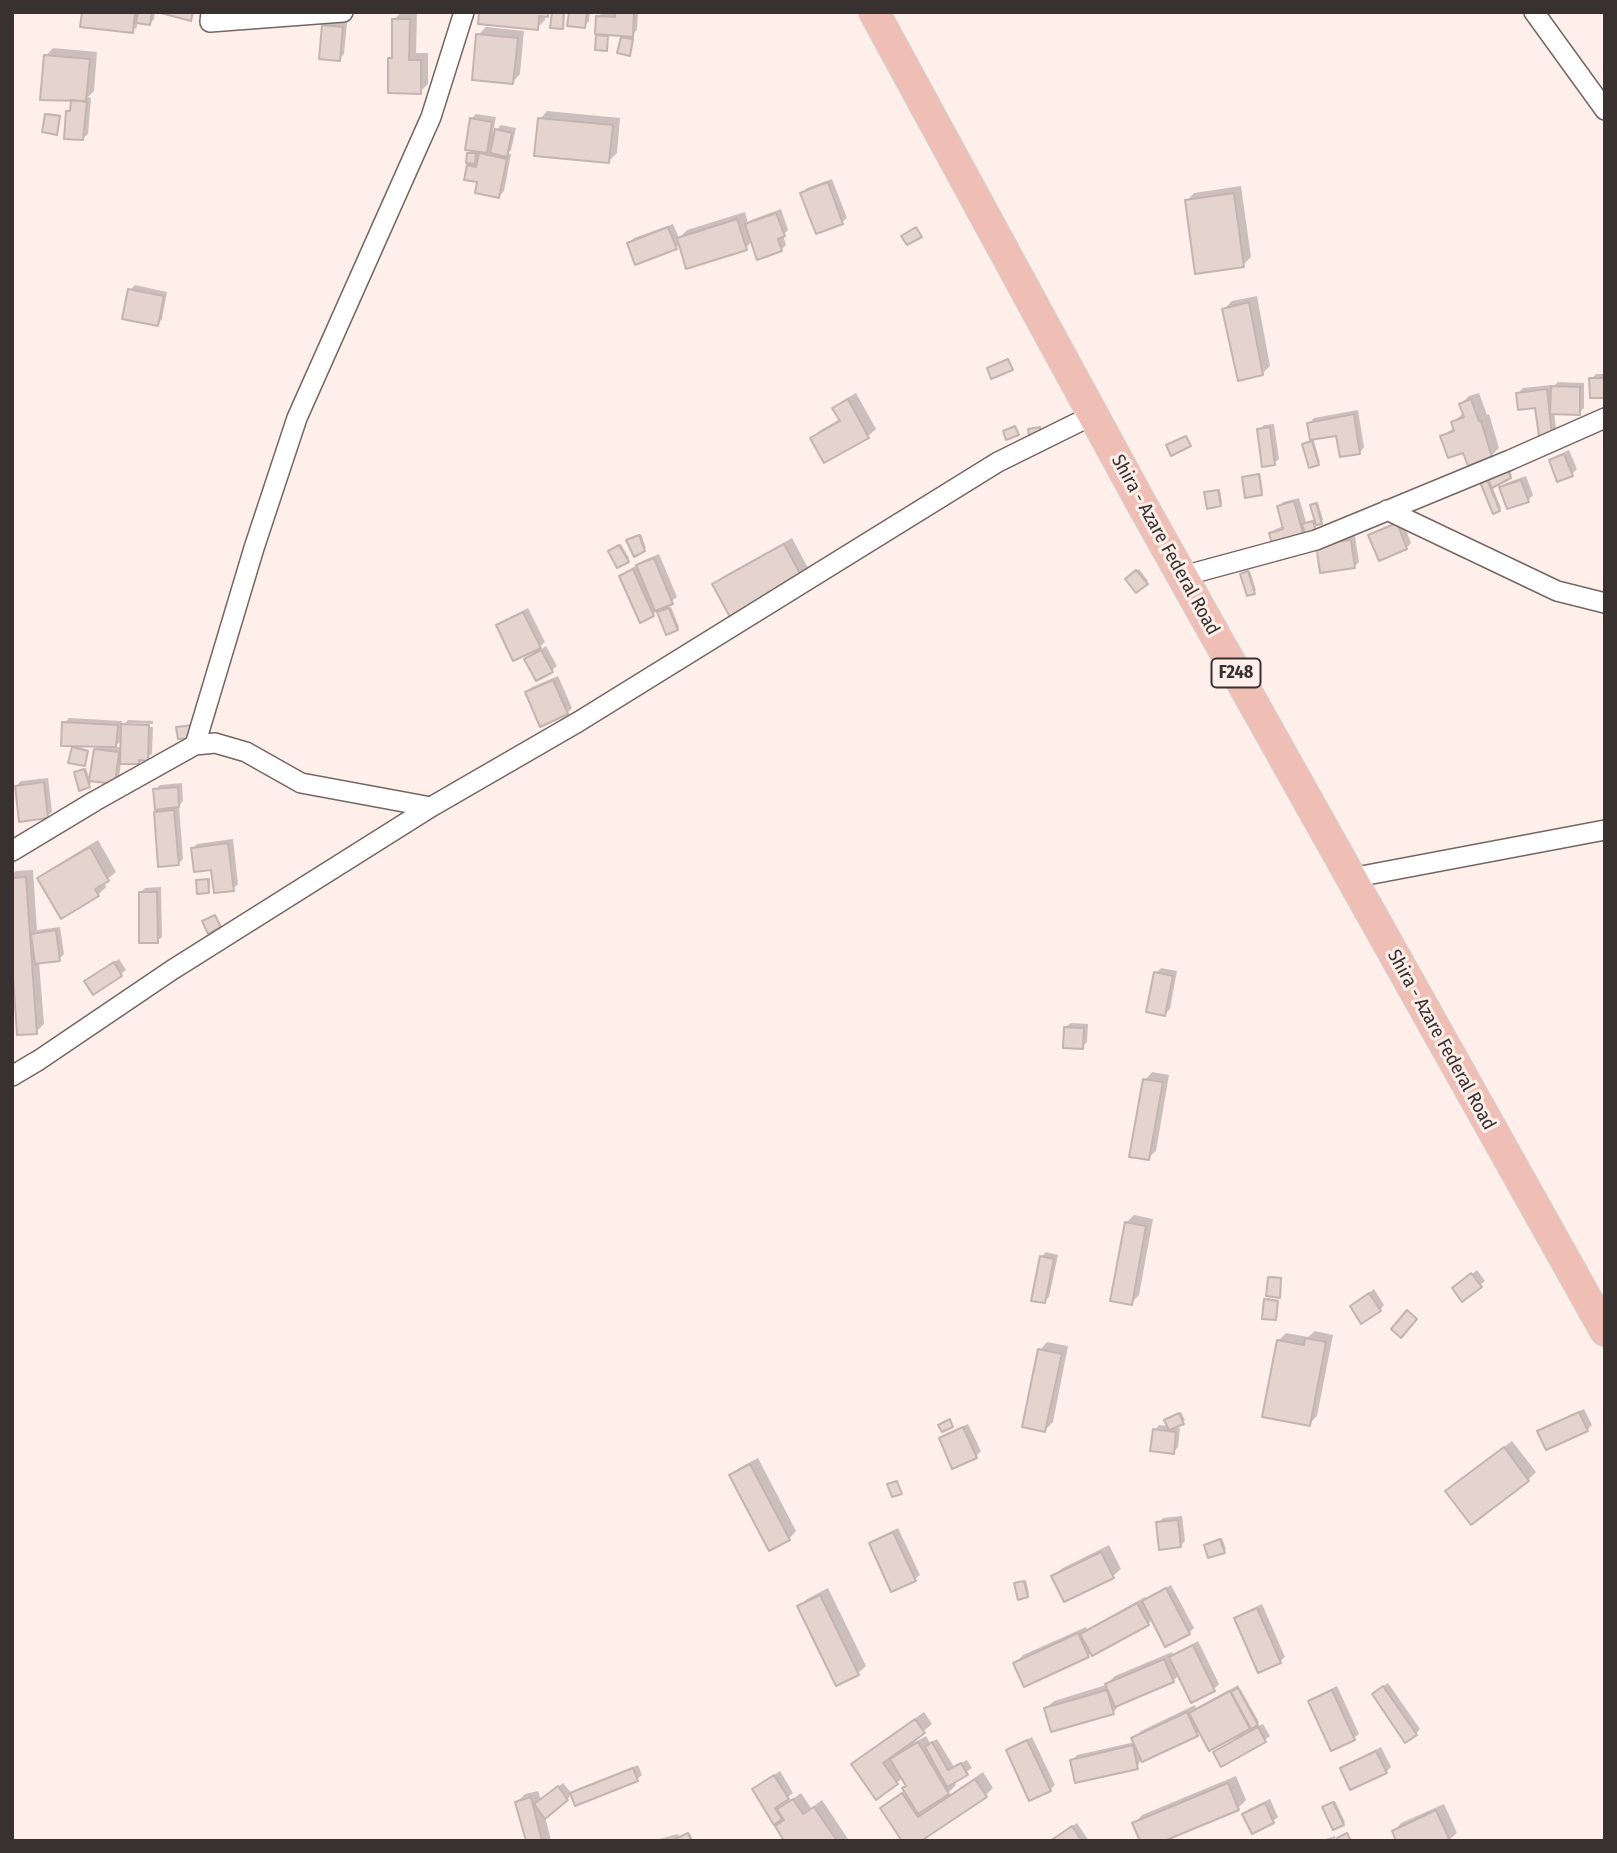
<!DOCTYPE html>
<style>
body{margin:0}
#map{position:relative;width:1617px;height:1853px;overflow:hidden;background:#feefeb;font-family:"Fira Sans Condensed",sans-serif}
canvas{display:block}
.frame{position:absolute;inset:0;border:14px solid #38312f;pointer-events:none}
</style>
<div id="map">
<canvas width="1617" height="1853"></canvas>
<div class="frame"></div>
</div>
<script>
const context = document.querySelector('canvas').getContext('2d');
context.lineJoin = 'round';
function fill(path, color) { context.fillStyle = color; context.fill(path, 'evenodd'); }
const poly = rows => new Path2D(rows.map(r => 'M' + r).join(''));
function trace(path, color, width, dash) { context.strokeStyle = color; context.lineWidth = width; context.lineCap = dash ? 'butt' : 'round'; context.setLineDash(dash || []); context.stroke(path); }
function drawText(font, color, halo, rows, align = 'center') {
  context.font = font + ' "Fira Sans Condensed",sans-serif'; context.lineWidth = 6; context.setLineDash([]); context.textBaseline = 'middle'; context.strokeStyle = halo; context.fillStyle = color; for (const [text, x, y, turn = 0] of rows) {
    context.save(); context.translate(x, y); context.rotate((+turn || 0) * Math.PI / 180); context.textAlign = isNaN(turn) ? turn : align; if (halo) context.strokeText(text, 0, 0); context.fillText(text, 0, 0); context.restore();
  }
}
fill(poly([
 [84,12,155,12,154,19,150,24,137,22,137,27,132,31],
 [401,12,417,12,416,53,428,53,428,84,420,92,390,59,393,56,394,20],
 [481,12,550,12,545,15,545,20,537,28],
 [571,12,590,12,589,21,584,26],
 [603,12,638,12,637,30,630,37,634,38,630,54,622,38,625,35,609,33,607,49,598,36,601,33,598,17],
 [329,21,347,23,344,54,339,59,324,26],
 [486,27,524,31,520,74,513,82,478,35],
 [53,48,97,52,94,91,88,97,91,98,88,134,83,138,68,112,72,107,73,99,46,56],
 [547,111,620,118,617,153,609,161,540,119],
 [48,113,61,115,56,133,47,114],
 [476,114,496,117,493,133,501,125,516,128,511,150,508,154,511,154,504,191,499,196,479,181,469,166,472,162,469,153,473,149,471,119],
 [832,179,847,218,842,222,802,193,807,188],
 [1241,186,1251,257,1243,265,1187,201,1194,193],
 [781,209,788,230,783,235,786,245,781,250,752,241,746,248,680,243,676,248,629,243,634,238,673,224,679,238,687,230,745,212,748,223,751,220],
 [135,285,167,292,162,319,157,324,130,290],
 [1257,296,1270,366,1262,374,1224,309,1232,301],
 [1596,374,1605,374,1605,396,1591,379],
 [1558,382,1584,383,1584,408,1579,413,1554,412,1556,428,1551,433,1537,406,1518,393,1523,388,1551,385,1552,388],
 [856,393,876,429,868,436,812,438,819,431,840,419,834,408,842,401],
 [1479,393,1487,415,1489,414,1499,448,1491,456,1464,451,1442,436,1455,427,1453,422,1464,413,1461,404,1469,396],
 [1358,410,1364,447,1360,452,1338,434,1313,438,1320,462,1318,464,1304,444,1312,441,1309,423,1314,418],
 [1274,424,1279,459,1274,463,1259,430,1264,425],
 [1569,450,1577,469,1572,474,1551,460,1556,456],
 [1508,466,1512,475,1492,486,1501,508,1499,510,1482,483],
 [1260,473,1263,491,1262,493,1244,477],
 [1526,476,1533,495,1528,500,1501,487,1506,483],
 [1220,489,1222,503,1220,505,1206,493],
 [1299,498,1306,522,1316,520,1312,505,1318,502,1323,520,1315,524,1315,530,1303,534,1271,533,1276,529,1284,526,1279,507,1283,502],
 [1402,520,1411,543,1406,548,1370,536,1375,531],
 [641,534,646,548,644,550,630,539],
 [1355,536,1359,562,1354,567,1323,540],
 [792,538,808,568,801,576,714,584,722,577],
 [621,544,629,558,628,560,612,549],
 [659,554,677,597,653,614,621,576,642,561],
 [1139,569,1148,581,1136,591,1127,579],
 [1250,571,1256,590,1254,592,1242,574],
 [671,607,679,627,677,629,661,611],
 [528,608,545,642,538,648,498,626,503,621],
 [546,646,557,666,552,670,526,660],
 [558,676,572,708,567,713,527,692,532,687],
 [69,718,122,721,121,726,125,723,125,726,153,727,152,754,139,763,121,762,119,778,114,783,95,749,99,745,64,723],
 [122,739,122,747,115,747],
 [128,720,153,721,153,724,125,723],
 [75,746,89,750,84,764,73,748],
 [86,768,91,783,89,785,77,771],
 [48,778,52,812,47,816,16,786,21,781],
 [182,783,183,801,179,806,183,859,178,864,155,813,161,807,155,790,160,785],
 [233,839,238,884,233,889,192,849,197,844],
 [98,840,116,872,104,882,106,887,98,895,39,878,47,871],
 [33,870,37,930,60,927,64,954,59,959,39,962,44,1024,36,1032,12,935,12,875,16,871],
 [210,878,210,889,208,891,198,881],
 [161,887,162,937,157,941,141,892,145,888],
 [119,959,126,970,121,974,91,977],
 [1161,968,1177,971,1170,1009,1165,1014,1156,973],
 [1071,1023,1088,1024,1087,1042,1082,1047,1066,1027],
 [1152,1072,1169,1075,1156,1151,1148,1158,1145,1080],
 [1134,1215,1153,1219,1139,1295,1131,1303,1126,1223],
 [1046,1252,1058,1255,1049,1297,1045,1301,1041,1257],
 [1477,1270,1485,1281,1480,1285,1459,1284],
 [1271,1276,1282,1277,1279,1296,1270,1278],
 [1374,1289,1384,1305,1380,1310,1352,1306],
 [1267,1298,1279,1300,1275,1318,1265,1300],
 [1315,1331,1333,1335,1317,1416,1309,1424,1278,1341,1286,1333,1308,1337],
 [1047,1342,1068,1346,1053,1422,1045,1430,1040,1350],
 [1584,1409,1592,1425,1587,1430,1539,1432,1544,1427],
 [1181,1412,1185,1420,1172,1427,1180,1428,1178,1447,1173,1452,1155,1430,1159,1425,1169,1426,1166,1420],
 [968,1424,981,1451,976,1456,941,1439,946,1434],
 [1512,1441,1536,1472,1528,1480,1455,1484],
 [758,1458,796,1531,789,1539,731,1475,739,1468],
 [1182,1516,1185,1541,1180,1546,1158,1523,1163,1518],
 [898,1528,920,1575,915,1579,871,1544,876,1539],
 [1222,1538,1226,1549,1224,1551,1206,1545],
 [1109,1545,1121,1569,1113,1576,1053,1577,1061,1569],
 [1026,1580,1029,1594,1027,1596,1016,1584],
 [1171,1585,1194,1628,1189,1633,1153,1619,1148,1624,1092,1651,1088,1656,1016,1663,1023,1655,1086,1627,1087,1630,1145,1597,1146,1599],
 [828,1588,866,1666,858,1673,799,1606,807,1599],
 [1262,1604,1285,1657,1280,1661,1236,1618,1241,1614],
 [1198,1641,1219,1684,1214,1689,1191,1700,1179,1675,1173,1681,1120,1704,1113,1713,1046,1708,1054,1701,1106,1685,1115,1676,1172,1652,1173,1655],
 [1388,1683,1420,1729,1416,1734,1379,1689],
 [1238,1685,1259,1722,1253,1728,1263,1724,1270,1736,1265,1740,1215,1752,1237,1738,1236,1735,1201,1731,1141,1760,1137,1767,1072,1760,1077,1755,1135,1742,1133,1738,1141,1731,1195,1705,1196,1708],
 [1251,1726,1253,1729,1244,1734,1243,1734],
 [1337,1686,1359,1734,1354,1738,1310,1701,1315,1697],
 [924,1712,932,1724,913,1740,915,1742,926,1736,930,1743,937,1739,954,1767,967,1760,972,1768,954,1781,956,1785,946,1795,948,1796,983,1772,993,1788,985,1796,918,1841,882,1808,905,1790,908,1785,903,1777,897,1783,861,1757],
 [1032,1737,1055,1785,1050,1790,1008,1751,1013,1746],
 [1381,1747,1391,1767,1386,1772,1342,1769,1347,1764],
 [638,1765,642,1775,637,1779,572,1794,567,1799,545,1816,551,1841,527,1841,517,1802,525,1794,538,1791,541,1800,563,1783,572,1794,577,1789],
 [780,1771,793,1793,780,1803,782,1807,801,1793,811,1808,822,1800,848,1839,847,1841,786,1841,777,1827,788,1816,774,1822,754,1789],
 [1236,1776,1246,1800,1238,1808,1135,1823,1142,1815],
 [1270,1799,1278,1817,1273,1821,1244,1814,1249,1809],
 [1335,1801,1345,1822,1343,1824,1326,1805],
 [1444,1804,1457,1833,1449,1840,1394,1831,1401,1823],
 [1077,1823,1089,1841,1052,1841,1056,1837],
 [690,1833,693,1841,651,1841,678,1834,679,1837],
 [1335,1836,1336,1841,1319,1841]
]), '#0003');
const building = poly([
 [82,12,135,12,133,33,80,27,82,12],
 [138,12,152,12,150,25,136,23,138,12],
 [157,12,193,12,191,21,157,12],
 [479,12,548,12,548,17,539,16,538,30,478,24,479,12],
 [552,12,564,12,563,29,550,28,552,12],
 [569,12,587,12,585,28,567,26,569,12],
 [615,12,634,12,633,37,595,34,596,16,615,17,615,12],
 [392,19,410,19,409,60,421,60,421,94,388,93,388,58,392,58,392,19],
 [322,25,343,27,340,61,319,59,322,25],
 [476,34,518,38,513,84,472,80,476,34],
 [596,35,608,36,607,51,595,50,596,35],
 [621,37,633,39,630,56,617,53,621,37],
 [44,55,90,59,86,101,40,100,44,55],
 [71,100,87,102,83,140,64,139,66,111,70,111,71,100],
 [45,114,60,116,57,135,42,132,45,114],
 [470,118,492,122,487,153,465,150,470,118],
 [538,118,613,125,609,163,534,156,538,118],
 [495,129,512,133,507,157,490,153,495,129],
 [467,153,476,153,475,164,466,163,467,153],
 [479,153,507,159,499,198,475,193,477,182,464,180,467,165,476,167,479,153],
 [828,182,843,224,816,234,800,193,828,182],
 [1234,193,1244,267,1195,274,1185,200,1234,193],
 [776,213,785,236,778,239,782,251,757,260,745,224,776,213],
 [737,219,747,250,686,269,677,238,737,219],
 [668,227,677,249,635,265,627,243,668,227],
 [916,227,922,237,907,245,901,236,916,227],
 [128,289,164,296,158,326,122,319,128,289],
 [1249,302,1263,375,1238,381,1222,309,1249,302],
 [1008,359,1013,370,991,379,987,368,1008,359],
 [1589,378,1605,378,1605,398,1590,398,1589,378],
 [1551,386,1580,387,1580,415,1550,414,1551,386],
 [1547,389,1552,435,1539,436,1535,408,1518,410,1516,393,1547,389],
 [848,399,869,438,824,463,810,438,840,421,832,408,848,399],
 [1471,399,1479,421,1481,421,1492,457,1468,466,1463,453,1448,458,1440,436,1454,431,1451,422,1464,417,1459,404,1471,399],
 [1354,414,1360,454,1340,457,1336,436,1310,440,1307,423,1354,414],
 [1015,426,1019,435,1006,440,1003,431,1015,426],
 [1040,427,1042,440,1030,441,1028,429,1040,427],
 [1270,427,1275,465,1262,467,1257,429,1270,427],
 [1186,436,1191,446,1171,456,1166,445,1186,436],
 [1312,441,1319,465,1309,468,1302,444,1312,441],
 [1564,454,1573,476,1557,482,1549,460,1564,454],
 [1506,466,1511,478,1492,488,1486,476,1506,466],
 [1259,474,1262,495,1245,498,1242,477,1259,474],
 [1487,479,1500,511,1493,514,1480,482,1487,479],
 [1521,480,1529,502,1507,509,1499,487,1521,480],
 [1218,490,1221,506,1207,509,1204,492,1218,490],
 [1294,501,1304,536,1272,544,1269,533,1283,529,1277,506,1294,501],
 [1316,503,1322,524,1316,525,1310,505,1316,503],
 [1313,521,1316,531,1305,534,1302,524,1313,521],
 [1397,523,1407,549,1379,561,1368,535,1397,523],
 [639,535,645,551,634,557,626,540,639,535],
 [1351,540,1355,568,1320,573,1316,544,1351,540],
 [784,544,802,577,730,617,712,584,784,544],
 [619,545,629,562,617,568,608,551,619,545],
 [654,558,673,604,655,611,636,565,654,558],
 [633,569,654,616,640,623,619,576,633,569],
 [1136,570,1148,584,1136,593,1125,579,1136,570],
 [1248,571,1255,594,1247,596,1240,574,1248,571],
 [669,608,678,630,666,635,657,612,669,608],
 [523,612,541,648,513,661,496,625,523,612],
 [541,650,553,672,536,681,524,659,541,650],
 [553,680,568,714,540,727,525,692,553,680],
 [62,722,118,725,116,747,61,746,62,722],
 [121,724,149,725,148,761,139,760,139,764,120,764,121,724],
 [193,725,194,738,178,739,176,727,193,725],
 [72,747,88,751,85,766,68,763,72,747],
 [94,749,119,752,115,784,89,781,94,749],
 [84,769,90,787,79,791,74,772,84,769],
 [44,782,48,818,19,822,15,786,44,782],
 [178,787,179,807,155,810,153,789,178,787],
 [174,810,179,865,158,867,154,812,174,810],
 [228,843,234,891,214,893,211,870,194,872,191,848,228,843],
 [90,847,109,881,95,889,99,896,61,919,37,878,90,847],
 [26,877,37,1034,17,1035,12,961,12,878,26,877],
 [208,879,209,893,197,894,196,880,208,879],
 [139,892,157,892,158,943,139,943,139,892],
 [215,915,221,927,208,934,202,921,215,915],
 [56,930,60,961,35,964,31,934,56,930],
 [114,962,122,976,93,995,84,981,114,962],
 [1154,972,1173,976,1165,1016,1146,1012,1154,972],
 [1064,1027,1084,1028,1083,1049,1063,1048,1064,1027],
 [1143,1079,1163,1082,1149,1160,1129,1157,1143,1079],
 [1125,1222,1146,1226,1132,1305,1110,1301,1125,1222],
 [1040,1256,1054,1259,1045,1303,1031,1301,1040,1256],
 [1471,1273,1482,1287,1462,1302,1452,1288,1471,1273],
 [1268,1277,1281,1278,1280,1298,1266,1296,1268,1277],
 [1369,1293,1381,1311,1361,1324,1350,1306,1369,1293],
 [1264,1299,1278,1301,1276,1320,1262,1319,1264,1299],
 [1407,1310,1417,1319,1401,1338,1391,1329,1407,1310],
 [1305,1338,1326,1342,1310,1426,1262,1417,1277,1340,1304,1345,1305,1338],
 [1038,1349,1062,1354,1045,1432,1022,1427,1038,1349],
 [1579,1412,1588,1431,1546,1450,1537,1431,1579,1412],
 [1179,1413,1184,1424,1169,1430,1164,1420,1179,1413],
 [950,1419,953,1427,942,1432,938,1425,950,1419],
 [963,1427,977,1458,952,1469,939,1438,963,1427],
 [1153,1429,1176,1432,1174,1454,1150,1451,1153,1429],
 [1504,1447,1529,1481,1471,1525,1445,1491,1504,1447],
 [750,1464,790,1540,769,1551,729,1475,750,1464],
 [897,1481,902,1494,892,1497,887,1484,897,1481],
 [1178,1520,1181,1547,1159,1550,1156,1522,1178,1520],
 [893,1532,916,1581,891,1592,869,1543,893,1532],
 [1220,1539,1225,1553,1208,1558,1204,1545,1220,1539],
 [1101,1552,1114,1578,1064,1602,1051,1576,1101,1552],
 [1024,1581,1028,1597,1018,1600,1014,1583,1024,1581],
 [1166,1588,1190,1634,1165,1647,1142,1601,1166,1588],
 [820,1595,859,1675,836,1686,797,1606,820,1595],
 [1137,1603,1149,1625,1092,1656,1080,1634,1137,1603],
 [1257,1608,1281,1663,1258,1673,1234,1618,1257,1608],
 [1078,1633,1089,1657,1024,1687,1013,1663,1078,1633],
 [1193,1645,1215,1691,1191,1703,1169,1657,1193,1645],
 [1164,1659,1174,1682,1115,1707,1105,1684,1164,1659],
 [1383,1686,1417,1735,1405,1743,1372,1694,1383,1686],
 [1238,1688,1258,1725,1251,1729,1231,1692,1238,1688],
 [1107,1690,1114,1714,1051,1732,1044,1708,1107,1690],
 [1332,1690,1355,1740,1331,1751,1308,1701,1332,1690],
 [1230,1691,1250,1729,1209,1751,1189,1713,1230,1691],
 [1187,1712,1198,1736,1142,1762,1131,1738,1187,1712],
 [915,1719,925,1733,883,1763,898,1784,876,1800,851,1764,915,1719],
 [1258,1727,1266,1742,1221,1767,1213,1752,1258,1727],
 [1027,1740,1051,1791,1029,1801,1006,1750,1027,1740],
 [918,1742,949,1794,918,1814,902,1788,906,1786,890,1759,918,1742],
 [932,1742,948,1770,961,1763,968,1775,947,1787,925,1747,932,1742],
 [1133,1745,1138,1769,1075,1783,1070,1760,1133,1745],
 [1376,1751,1387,1773,1350,1790,1340,1768,1376,1751],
 [633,1768,638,1781,575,1806,570,1793,633,1768],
 [774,1775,789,1799,775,1808,782,1819,774,1825,752,1789,774,1775],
 [975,1779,987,1797,921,1841,902,1841,880,1808,902,1793,918,1817,975,1779],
 [1228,1783,1239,1810,1164,1841,1140,1841,1132,1823,1228,1783],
 [558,1786,568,1800,545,1819,534,1804,558,1786],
 [531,1797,542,1841,526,1841,515,1802,531,1797],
 [793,1799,803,1814,814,1807,837,1841,784,1841,775,1826,784,1820,777,1809,793,1799],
 [1333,1802,1344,1825,1333,1830,1322,1807,1333,1802],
 [1265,1803,1274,1823,1252,1834,1242,1814,1265,1803],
 [1436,1810,1450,1841,1396,1841,1392,1831,1436,1810],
 [1072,1826,1082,1841,1050,1841,1072,1826],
 [688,1833,691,1841,673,1841,673,1840,688,1833],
 [1347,1833,1351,1841,1338,1841,1337,1838,1347,1833]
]);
fill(building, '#e5d3ce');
trace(building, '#c5b3af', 2);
const minor = poly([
 [211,12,210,22,343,12],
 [1534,12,1605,110],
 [1387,510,1557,591,1605,603],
 [1183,576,1316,540,1510,460,1605,418],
 [195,745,254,548,297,418,431,117,464,12],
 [12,851,95,801,195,745,215,743,246,752,301,783,431,807],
 [1351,878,1605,830],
 [12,1076,39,1060,172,970,431,807,578,722,998,462,1093,415]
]);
const primary = poly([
 [874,12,1140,501,1605,1331]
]);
trace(minor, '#766662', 22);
trace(primary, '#d3d2d1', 32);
trace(minor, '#fff', 19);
trace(primary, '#efbfb5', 30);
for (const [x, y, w] of [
 [1236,673,49]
]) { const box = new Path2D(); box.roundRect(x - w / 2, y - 14.5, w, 29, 5); context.fillStyle = '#feefeb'; context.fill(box); trace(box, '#38312f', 2); }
drawText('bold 18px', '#38312f', null, [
 ["F248",1236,673]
]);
drawText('19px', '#38312f', '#feefeb', [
 ["Shira - Azare Federal Road",1165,545,61],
 ["Shira - Azare Federal Road",1441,1040,61]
]);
</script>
